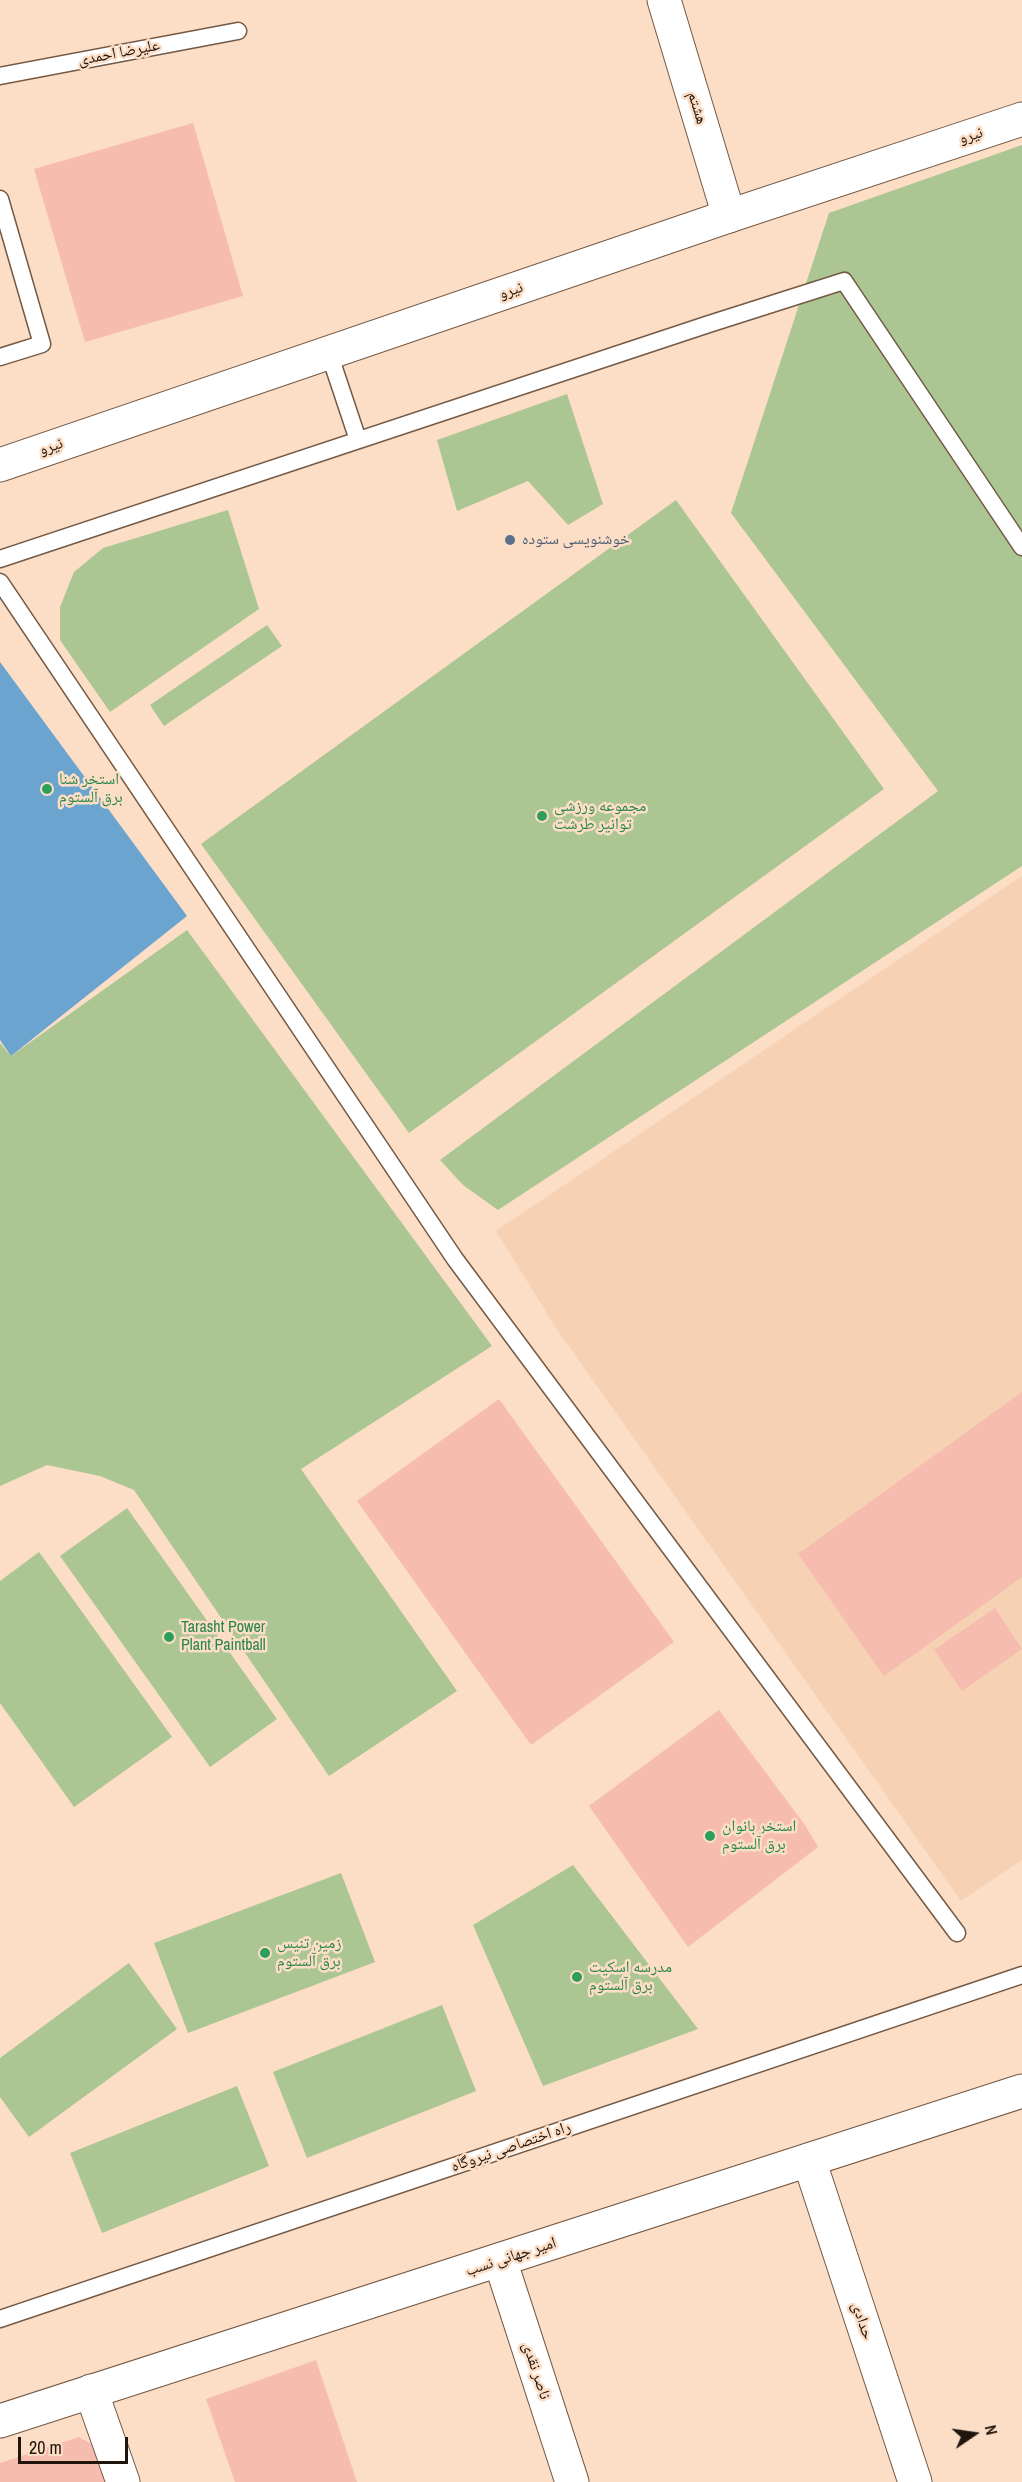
<!DOCTYPE html>
<meta charset="utf-8">
<style>
body{margin:0}
#map{position:relative;width:1022px;height:2482px;overflow:hidden;background:#fcddc5;font-family:"Archivo Narrow",sans-serif}
canvas{display:block}
.north{position:absolute;left:944px;top:2404px;width:60px;height:60px;-webkit-text-stroke:4px #fcddc5;paint-order:stroke;rotate:77deg;font-size:16px;font-weight:700;line-height:24px;text-align:center;color:#20150d}
.north::after{content:'';display:block;margin:auto;width:21px;height:27px;background:#20150d;clip-path:polygon(50% 0,100% 100%,50% 72%,0 100%)}
.scale{position:absolute;left:18px;top:2437px;width:110px;height:27px;box-sizing:border-box;border:3px solid #20150d;border-top:0;padding-left:8px;font-size:18px;line-height:21px;white-space:nowrap;color:#20150d;-webkit-text-stroke:4px #fcddc5;paint-order:stroke}
</style>
<div id="map">
<canvas width="1022" height="2482"></canvas>
<div class="north">N</div>
<div class="scale">20 m</div>
</div>
<script>
const context = document.querySelector('canvas').getContext('2d');
context.lineJoin = 'round';
function fill(path, color) { context.fillStyle = color; context.fill(path, 'evenodd'); }
const poly = rows => new Path2D(rows.map(r => 'M' + r).join(''));
function trace(path, color, width, dash) { context.strokeStyle = color; context.lineWidth = width; context.lineCap = dash ? 'butt' : 'round'; context.setLineDash(dash || []); context.stroke(path); }
function drawText(font, color, halo, rows, align = 'center') {
  context.font = font + ' "Archivo Narrow","Noto Naskh Arabic",sans-serif'; context.lineWidth = 5; context.setLineDash([]); context.textBaseline = 'middle'; context.strokeStyle = halo; context.fillStyle = color; for (const [text, x, y, turn = 0] of rows) {
    context.save(); context.translate(x, y); context.rotate((+turn || 0) * Math.PI / 180); context.textAlign = isNaN(turn) ? turn : align; if (halo) context.strokeText(text, 0, 0); context.fillText(text, 0, 0); context.restore();
  }
}
fill(poly([
 [1022,876,1022,1860,961,1901,556,1328,496,1231]
]), '#f6d1b4');
fill(poly([
 [1022,145,1022,866,498,1210,463,1185,440,1160,938,791,731,513,829,213],
 [567,394,603,504,568,525,528,481,457,511,437,440],
 [676,500,884,789,409,1133,201,844],
 [228,510,259,609,110,712,60,640,60,607,74,572,103,548],
 [267,625,282,646,164,726,150,705],
 [187,930,492,1346,301,1469,457,1691,329,1776,134,1490,100,1476,47,1465,0,1486,0,1043,11,1056],
 [127,1508,277,1719,210,1767,60,1556],
 [39,1552,172,1737,74,1807,0,1703,0,1581],
 [573,1865,698,2029,543,2086,473,1925],
 [341,1873,375,1962,188,2033,154,1943],
 [129,1963,177,2029,29,2137,0,2097,0,2058],
 [442,2005,476,2091,307,2158,273,2072],
 [237,2086,269,2166,102,2233,70,2153]
]), '#acc693');
fill(poly([
 [0,662,187,916,11,1056,0,1040]
]), '#6ba4cf');
fill(poly([
 [193,123,243,296,85,342,34,169],
 [1022,1392,1022,1577,884,1676,798,1554],
 [499,1399,674,1642,531,1745,357,1501],
 [995,1608,1022,1649,962,1691,934,1650],
 [719,1710,805,1825,818,1847,688,1947,589,1806],
 [316,2360,357,2482,235,2482,206,2399],
 [79,2437,95,2446,110,2482,0,2482,0,2463]
]), '#f6bcaf');
const lane = poly([
 [0,76,238,31],
 [0,199,42,344,0,357],
 [329,353,358,440],
 [0,559,709,324,844,281,1022,547],
 [0,582,455,1259,957,1933],
 [0,2319,1022,1975]
]);
const street = poly([
 [664,0,729,216],
 [809,2160,915,2482],
 [500,2260,572,2482],
 [91,2391,123,2482]
]);
const secondary = poly([
 [0,465,729,216,1022,119],
 [0,2421,1022,2091]
]);
trace(lane, '#745944', 19);
trace(street, '#745944', 35);
trace(secondary, '#745944', 35);
trace(lane, '#fff', 16);
trace(street, '#fff', 33);
trace(secondary, '#fff', 33);
for (const [x, y, r, color] of [
 [510,540,6,"#5c6f8a"],
 [47,789,6,"#2e9e5b"],
 [542,816,6,"#2e9e5b"],
 [169,1637,6,"#2e9e5b"],
 [710,1836,6,"#2e9e5b"],
 [265,1953,6,"#2e9e5b"],
 [577,1977,6,"#2e9e5b"]
]) { const dot = new Path2D(); dot.arc(x, y, r, 0, 2 * Math.PI); context.fillStyle = color; context.fill(dot); trace(dot, '#fcddc5', 2); }
drawText('16px', '#20150d', '#fcddc5', [
 ["علیرضا احمدی",119,53,-11],
 ["هشتم",697,108,73],
 ["نیرو",971,136,-18],
 ["نیرو",511,291,-19],
 ["نیرو",51,447,-19],
 ["راه اختصاصی نیروگاه",511,2147,-19],
 ["امیر جهانی نسب",511,2257,-18],
 ["حدادی",862,2321,72],
 ["ناصر نقدی",536,2371,72]
]);
drawText('16px', '#4e5e75', '#fcddc5', [
 ["خوشنویسی ستوده",522,540]
], 'left');
drawText('16px', '#27864d', '#fcddc5', [
 ["استخر شنا",59,780],
 ["برق آلستوم",59,798],
 ["مجموعه ورزشی",554,807],
 ["توانیر طرشت",554,825],
 ["Tarasht Power",181,1628],
 ["Plant Paintball",181,1646],
 ["استخر بانوان",722,1827],
 ["برق آلستوم",722,1845],
 ["زمین تنیس",277,1944],
 ["برق آلستوم",277,1962],
 ["مدرسه اسکیت",589,1968],
 ["برق آلستوم",589,1986]
], 'left');
</script>
